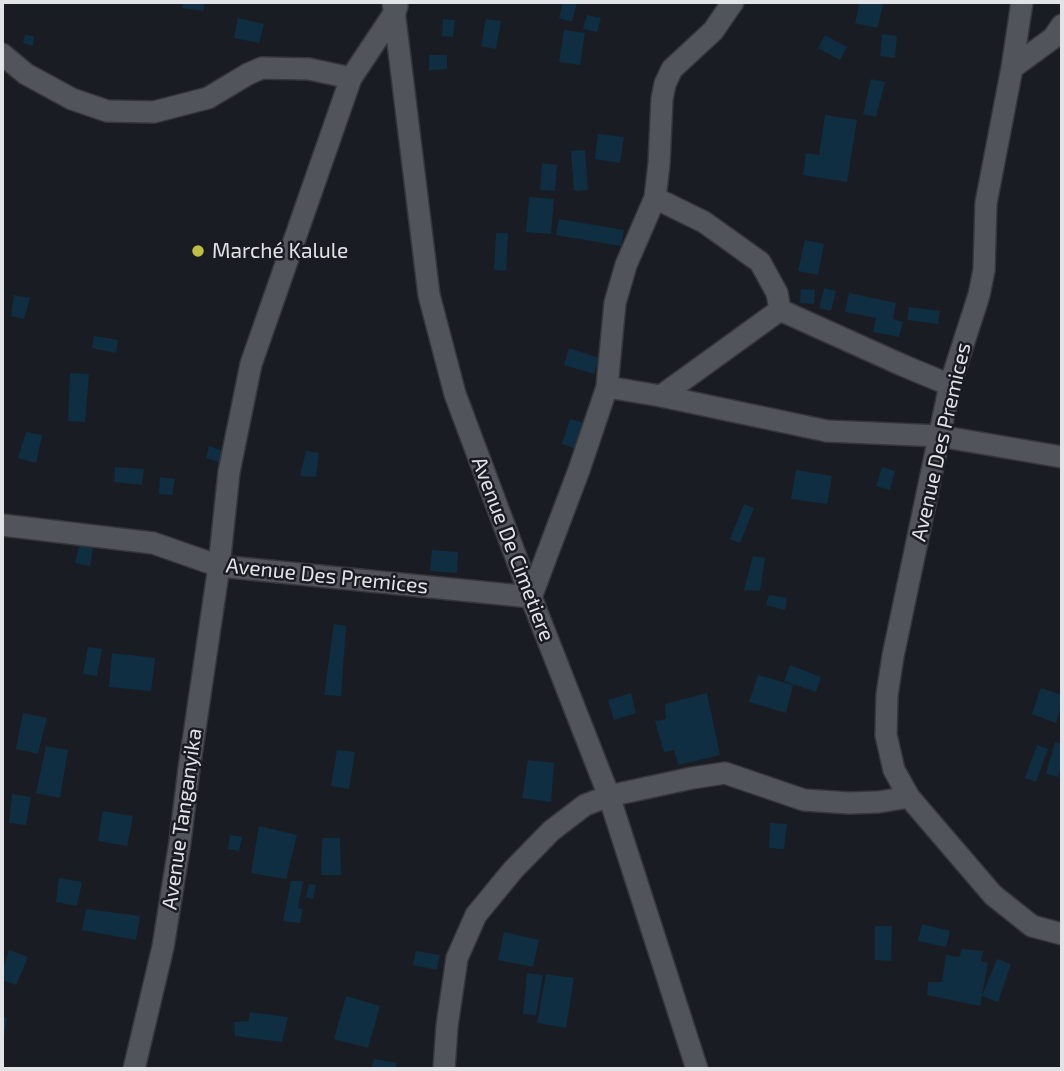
<!DOCTYPE html>
<meta charset="utf-8">
<style>
body{margin:0}
#map{position:relative;width:1064px;height:1071px;overflow:hidden;background:#1a1c23;font-family:"Exo 2",sans-serif}
canvas{display:block}
.frame{position:absolute;inset:0;border:4px solid #e1e3e7;pointer-events:none}
</style>
<div id="map">
<canvas width="1064" height="1071"></canvas>
<div class="frame"></div>
</div>
<script>
const context = document.querySelector('canvas').getContext('2d');
context.lineJoin = 'round';
function fill(path, color) { context.fillStyle = color; context.fill(path, 'evenodd'); }
const poly = rows => new Path2D(rows.map(r => 'M' + r).join(''));
function trace(path, color, width, dash) { context.strokeStyle = color; context.lineWidth = width; context.lineCap = dash ? 'butt' : 'round'; context.setLineDash(dash || []); context.stroke(path); }
function drawText(font, color, halo, rows, align = 'center') {
  context.font = font + ' "Exo 2",sans-serif'; context.lineWidth = 5; context.setLineDash([]); context.textBaseline = 'middle'; context.strokeStyle = halo; context.fillStyle = color; for (const [text, x, y, turn = 0] of rows) {
    context.save(); context.translate(x, y); context.rotate((+turn || 0) * Math.PI / 180); context.textAlign = isNaN(turn) ? turn : align; if (halo) context.strokeText(text, 0, 0); context.fillText(text, 0, 0); context.restore();
  }
}
fill(poly([
 [183,2,205,2,203,11,182,8],
 [563,2,577,2,572,22,559,18],
 [860,2,884,2,877,28,855,23],
 [587,15,601,18,597,32,583,29],
 [238,18,264,24,259,43,234,38],
 [443,19,455,20,453,37,442,36],
 [486,19,501,21,496,49,481,46],
 [564,30,585,33,580,65,559,62],
 [882,34,897,36,895,58,880,56],
 [25,35,34,36,33,46,23,43],
 [825,35,847,47,840,60,818,48],
 [429,55,447,55,447,69,429,70],
 [871,79,885,82,876,117,863,114],
 [825,115,857,120,847,182,803,175,806,153,819,155],
 [598,134,624,137,620,163,595,159],
 [585,150,588,190,574,191,571,151],
 [542,163,557,165,555,191,540,190],
 [529,197,554,199,551,234,526,232],
 [559,219,624,230,621,246,556,235],
 [496,233,508,233,506,271,494,270],
 [805,240,824,244,818,275,798,271],
 [824,288,836,291,831,311,819,308],
 [801,289,815,290,814,304,800,303],
 [849,293,896,303,893,319,903,322,899,337,873,332,876,318,845,312],
 [14,295,30,298,24,319,11,316],
 [909,307,940,311,938,324,907,320],
 [94,336,118,340,116,353,92,348],
 [569,348,599,358,594,374,564,365],
 [70,373,89,374,85,422,68,421],
 [570,419,588,424,580,450,562,444],
 [26,432,42,435,36,463,18,458],
 [209,446,223,451,219,462,206,458],
 [306,451,319,453,316,477,300,476],
 [115,467,144,469,142,485,114,482],
 [882,467,895,471,890,490,876,486],
 [796,470,832,476,827,504,791,499],
 [160,477,175,479,172,495,159,494],
 [744,504,754,508,740,543,730,539],
 [79,545,93,548,90,566,75,563],
 [432,550,458,552,457,573,430,571],
 [753,556,765,558,760,591,744,590],
 [769,595,787,598,785,610,766,605],
 [334,624,346,626,341,696,324,695],
 [88,647,102,649,97,676,83,674],
 [112,653,155,658,151,691,109,687],
 [790,665,821,677,816,692,784,681],
 [758,675,793,685,786,713,749,702],
 [1041,688,1062,695,1062,703,1056,723,1032,714],
 [631,693,636,713,614,720,608,700],
 [707,693,720,755,678,765,674,750,664,752,655,721,666,719,665,704],
 [23,713,47,718,38,754,16,749],
 [1055,742,1062,744,1062,764,1058,777,1046,774],
 [1037,745,1048,749,1036,782,1025,778],
 [46,746,68,750,60,798,36,793],
 [337,750,355,752,349,789,331,786],
 [528,760,554,763,551,802,522,798],
 [12,794,31,797,26,825,9,823],
 [103,811,133,816,127,846,98,841],
 [770,823,787,824,784,849,769,848],
 [259,826,297,835,286,879,251,873],
 [230,835,242,837,239,851,228,849],
 [322,838,340,838,341,875,321,875],
 [59,878,82,882,77,906,56,902],
 [291,881,303,881,298,908,303,909,300,923,283,921],
 [309,884,316,885,313,899,306,897],
 [86,909,140,916,136,940,82,930],
 [922,924,950,931,946,947,918,941],
 [875,926,892,926,891,961,875,960],
 [504,932,539,940,533,967,498,960],
 [962,949,983,951,981,961,988,963,980,1006,927,995,928,982,942,982,946,955,959,957],
 [9,950,28,957,16,985,2,980,2,971],
 [416,951,440,955,437,970,413,965],
 [997,959,1011,964,998,1002,982,996],
 [527,973,543,975,536,1015,523,1014],
 [546,974,574,978,566,1028,537,1023],
 [346,996,380,1006,368,1048,334,1039],
 [250,1012,288,1017,282,1042,235,1036,234,1022,249,1021],
 [2,1017,7,1018,3,1043,2,1043],
 [374,1059,397,1063,395,1069,371,1069]
]), '#0f2e41');
const minor = poly([
 [393,2,429,295,455,394,531,597,609,796,697,1069],
 [1062,25,1053,38,1012,68,986,203,984,270,979,295,950,385,893,656,887,695,886,735,894,770,909,797,993,895,1032,926,1062,934],
 [2,54,26,74,72,99,107,111,154,112,208,98,248,74,262,68,309,69,351,78],
 [1012,68,1022,2],
 [655,198,704,222,760,262,777,293,780,310,902,365,950,385],
 [607,387,661,396,827,431,939,436,1062,457],
 [661,396,780,310],
 [2,525,153,543,219,566,531,597,579,470,607,387,615,303,626,265,655,198,659,164,662,99,665,84,672,69,713,31,733,2],
 [134,1069,163,947,180,842,189,769,219,566,229,472,251,364,351,78,395,12,397,6],
 [444,1069,447,1026,457,958,476,915,513,870,551,831,585,805,609,796,692,778,725,773,804,800,849,803,879,802,909,797]
]);
trace(minor, '#35373c', 24);
trace(minor, '#52545c', 21);
for (const [x, y, r, color] of [
 [198,251,7,"#bebf42"]
]) { const dot = new Path2D(); dot.arc(x, y, r, 0, 2 * Math.PI); context.fillStyle = color; context.fill(dot); trace(dot, '#1a1c23', 2.5); }
drawText('21px', '#e1e3e7', '#1a1c23', [
 ["Marché Kalule",212,251]
], 'left');
drawText('21px', '#e1e3e7', '#1a1c23', [
 ["Avenue Des Premices",941,442,-77],
 ["Avenue De Cimetiere",513,549,69],
 ["Avenue Des Premices",327,576,6],
 ["Avenue Tanganyika",182,819,-82]
]);
</script>
